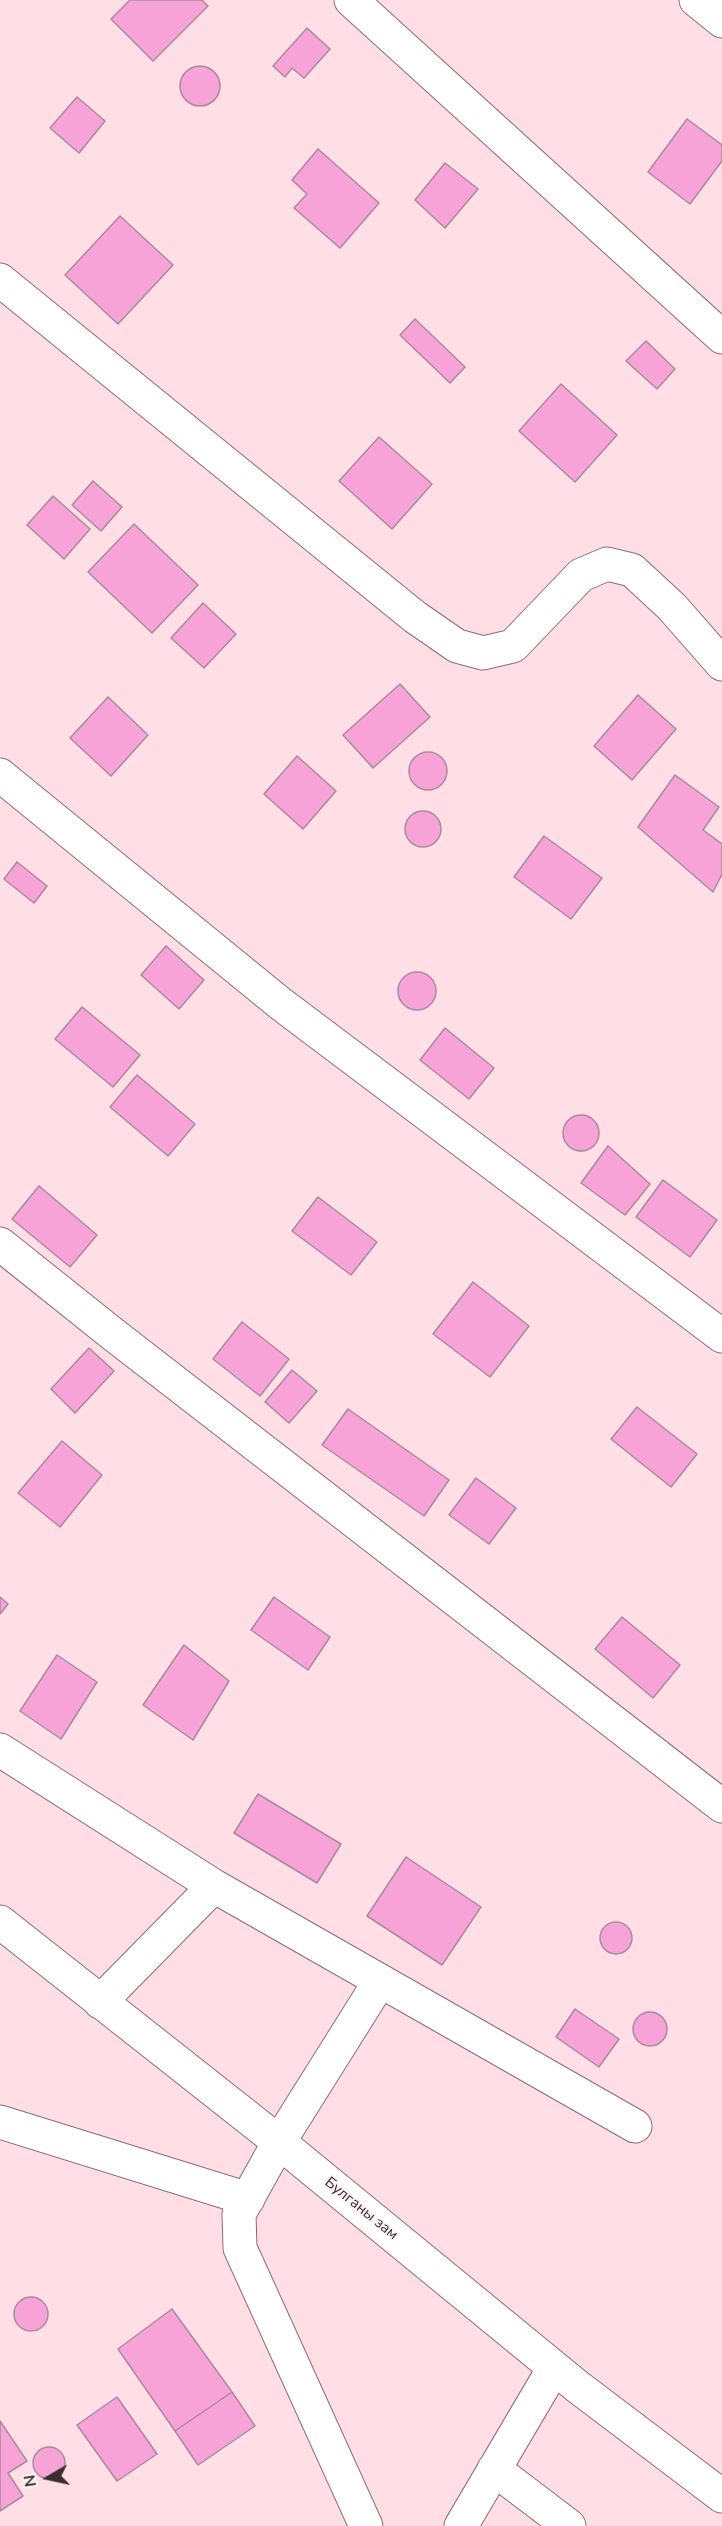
<!DOCTYPE html>
<meta charset="utf-8">
<style>
body{margin:0}
#map{position:relative;width:722px;height:2526px;overflow:hidden;background:#ffdfe5;font-family:"Nunito Sans",sans-serif}
canvas{display:block}
.north{position:absolute;left:18px;top:2448px;width:60px;height:60px;-webkit-text-stroke:4px #fcf4f5;paint-order:stroke;rotate:261deg;font-size:16px;font-weight:700;line-height:24px;text-align:center;color:#3a2c2f}
.north::after{content:'';display:block;margin:auto;width:21px;height:27px;background:#3a2c2f;clip-path:polygon(50% 0,100% 100%,50% 72%,0 100%)}
</style>
<div id="map">
<canvas width="722" height="2526"></canvas>
<div class="north">N</div>
</div>
<script>
const context = document.querySelector('canvas').getContext('2d');
context.lineJoin = 'round';
function fill(path, color) { context.fillStyle = color; context.fill(path, 'evenodd'); }
const poly = rows => new Path2D(rows.map(r => 'M' + r).join(''));
function trace(path, color, width, dash) { context.strokeStyle = color; context.lineWidth = width; context.lineCap = dash ? 'butt' : 'round'; context.setLineDash(dash || []); context.stroke(path); }
function drawText(font, color, halo, rows, align = 'center') {
  context.font = font + ' "Nunito Sans",sans-serif'; context.lineWidth = 4.5; context.setLineDash([]); context.textBaseline = 'middle'; context.strokeStyle = halo; context.fillStyle = color; for (const [text, x, y, turn = 0] of rows) {
    context.save(); context.translate(x, y); context.rotate((+turn || 0) * Math.PI / 180); context.textAlign = isNaN(turn) ? turn : align; if (halo) context.strokeText(text, 0, 0); context.fillText(text, 0, 0); context.restore();
  }
}
const building = poly([
 [130,0,202,0,208,6,153,61,111,19,130,0],
 [307,28,330,49,304,78,292,68,285,77,273,66,307,28],
 '180 86a20 20 0 1 1 40 0a20 20 0 1 1-40 0Z',
 [77,97,105,121,79,153,50,128,77,97],
 [687,119,722,145,722,161,690,204,648,172,687,119],
 [318,149,379,203,340,248,294,208,307,194,292,180,318,149],
 [445,163,478,189,445,228,415,200,445,163],
 [120,216,173,265,118,324,65,275,120,216],
 [415,319,465,367,450,383,400,335,415,319],
 [646,341,675,369,657,389,626,361,646,341],
 [561,384,617,435,575,482,519,431,561,384],
 [379,437,432,484,392,529,339,481,379,437],
 [93,481,122,507,101,531,72,505,93,481],
 [53,496,90,529,64,559,27,525,53,496],
 [134,524,198,585,152,633,88,572,134,524],
 [203,603,236,634,204,668,171,638,203,603],
 [400,684,430,717,373,768,343,735,400,684],
 [638,695,676,729,632,780,594,746,638,695],
 [108,697,148,735,111,776,70,738,108,697],
 '409 771a19 19 0 1 1 38 0a19 19 0 1 1-38 0Z',
 [297,756,336,791,303,829,264,794,297,756],
 [675,775,719,807,703,830,722,844,722,874,713,892,638,827,675,775],
 '405 829a18 18 0 1 1 36 0a18 18 0 1 1-36 0Z',
 [544,836,602,878,571,919,514,877,544,836],
 [17,862,47,886,34,903,4,879,17,862],
 [166,946,204,980,179,1009,141,975,166,946],
 '398 991a19 19 0 1 1 38 0a19 19 0 1 1-38 0Z',
 [82,1007,140,1055,113,1087,55,1039,82,1007],
 [445,1028,494,1068,469,1099,420,1060,445,1028],
 [137,1075,195,1124,168,1156,110,1107,137,1075],
 '563 1133a18 18 0 1 1 36 0a18 18 0 1 1-36 0Z',
 [608,1146,650,1184,625,1215,581,1183,608,1146],
 [663,1180,717,1220,690,1257,636,1217,663,1180],
 [39,1186,97,1235,70,1267,12,1219,39,1186],
 [318,1197,377,1242,351,1275,292,1231,318,1197],
 [473,1282,529,1326,490,1377,433,1334,473,1282],
 [242,1322,289,1359,260,1396,213,1359,242,1322],
 [89,1348,114,1371,75,1413,51,1389,89,1348],
 [292,1370,317,1391,289,1423,265,1402,292,1370],
 [637,1407,697,1454,671,1487,611,1439,637,1407],
 [348,1409,449,1480,424,1516,322,1445,348,1409],
 [62,1441,102,1475,60,1527,18,1493,62,1441],
 [476,1478,516,1508,489,1544,449,1515,476,1478],
 [0,1597,8,1604,0,1614,0,1597],
 [274,1597,330,1637,308,1670,251,1630,274,1597],
 [622,1617,680,1665,653,1698,595,1649,622,1617],
 [184,1645,229,1681,193,1740,143,1705,184,1645],
 [57,1655,97,1682,61,1739,20,1711,57,1655],
 [258,1794,341,1844,317,1883,234,1833,258,1794],
 [406,1857,481,1907,442,1965,367,1916,406,1857],
 '600 1938a16 16 0 1 1 32 0a16 16 0 1 1-32 0Z',
 [575,2009,619,2039,599,2067,556,2037,575,2009],
 '633 2029a17 17 0 1 1 34 0a17 17 0 1 1-34 0Z',
 '14 2314a17 17 0 1 1 34 0a17 17 0 1 1-34 0Z',
 [172,2309,232,2392,175,2431,118,2349,172,2309],
 [232,2392,255,2426,198,2465,175,2431,232,2392],
 [117,2397,157,2454,117,2481,77,2425,117,2397],
 [0,2421,27,2461,8,2473,23,2496,0,2511,0,2421],
 '33 2463a16 16 0 1 1 32 0a16 16 0 1 1-32 0Z'
]);
fill(building, '#f7a3d7');
trace(building, '#a98a9c', 1.5);
const street = poly([
 [351,0,722,337],
 [696,0,722,21],
 [0,280,415,617,457,646,483,653,513,646,581,575,607,564,632,570,672,607,722,664],
 [0,775,281,1004,722,1336],
 [0,1244,114,1335,722,1806],
 [0,1750,214,1886,635,2126],
 [100,2002,214,1886],
 [0,2122,248,2199],
 [494,2469,569,2526],
 [366,2526,240,2248,239,2214,279,2142,380,1981],
 [461,2526,554,2368]
]);
const highway = poly([
 [0,1922,279,2142,578,2387,722,2496]
]);
trace(street, '#8e6b73', 35);
trace(highway, '#8e6b73', 35);
trace(street, '#fff', 33);
trace(highway, '#fff', 33);
drawText('15px', '#3a2c2f', '#fcf4f5', [
 ["Булганы зам",361,2209,39]
]);
</script>
